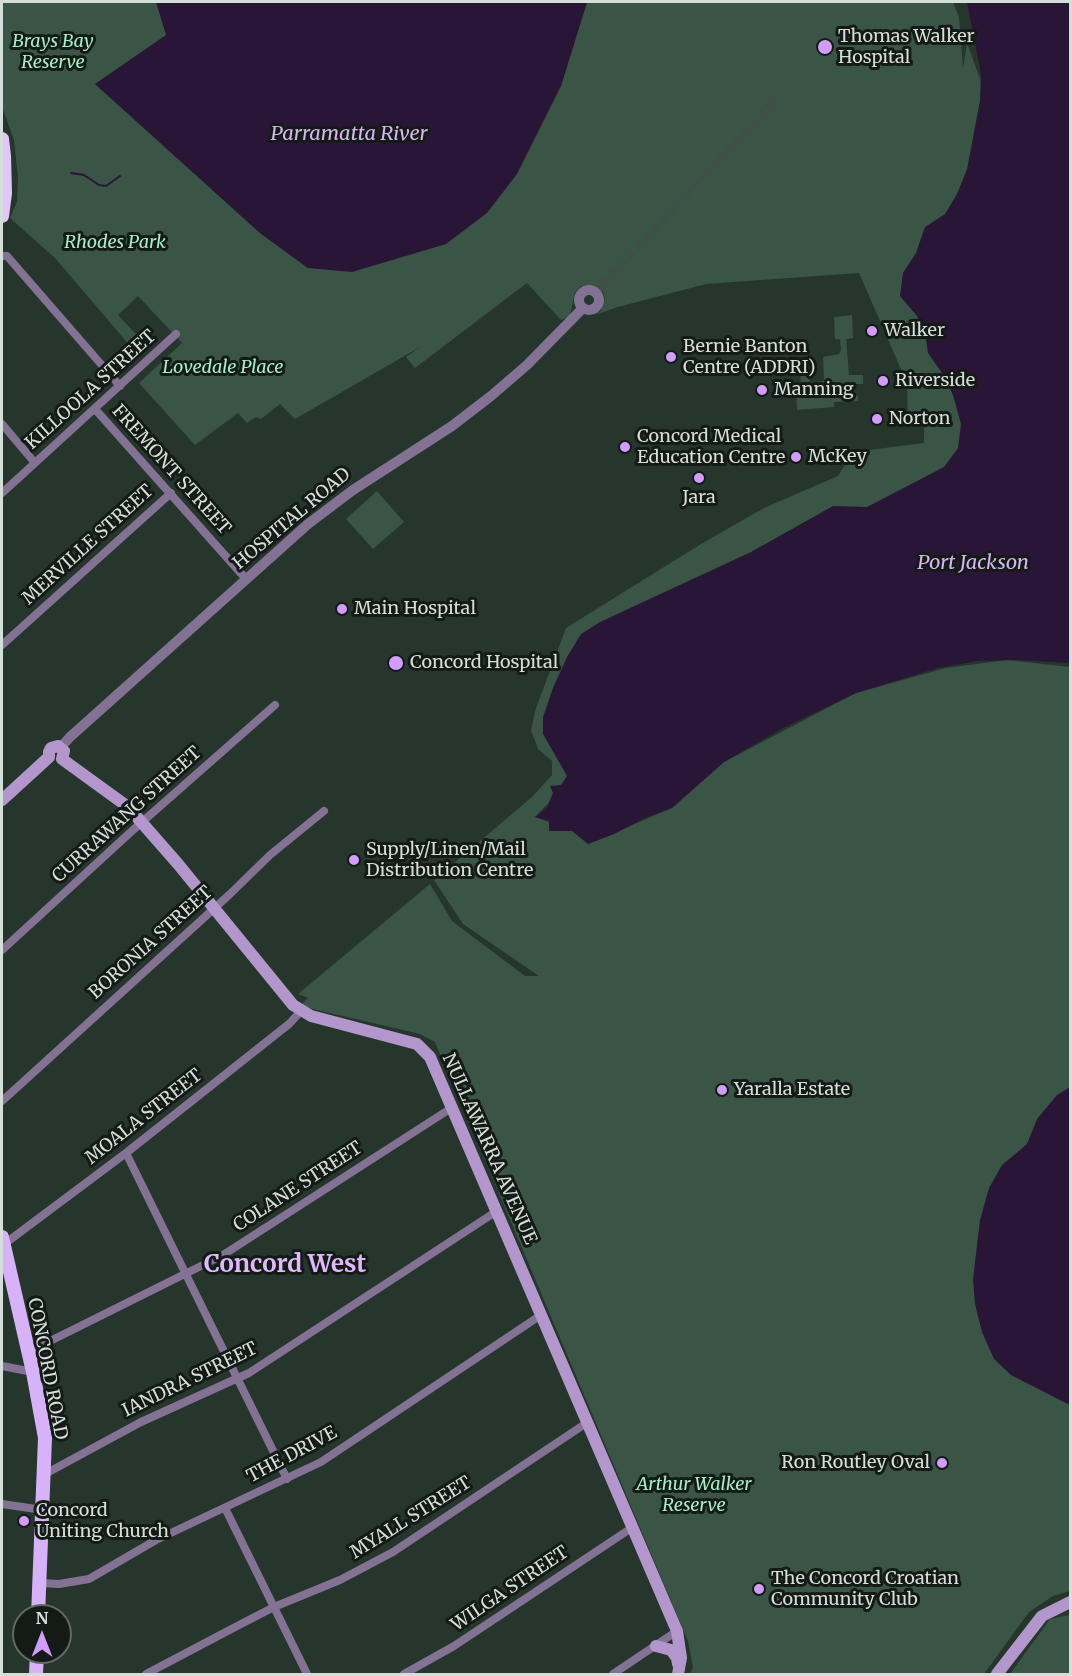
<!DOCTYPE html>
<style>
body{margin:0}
#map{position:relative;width:1072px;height:1676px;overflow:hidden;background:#26362d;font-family:Merriweather,serif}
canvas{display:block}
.frame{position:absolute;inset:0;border:3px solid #d5dfd9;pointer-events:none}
.north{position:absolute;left:12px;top:1604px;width:60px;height:60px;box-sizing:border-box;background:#141b17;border:2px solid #616965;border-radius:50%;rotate:0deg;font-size:16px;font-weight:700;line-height:24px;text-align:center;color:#d5dfd9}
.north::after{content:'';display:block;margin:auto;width:21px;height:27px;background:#d29cfd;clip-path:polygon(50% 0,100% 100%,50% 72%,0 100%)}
</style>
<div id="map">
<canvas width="1072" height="1676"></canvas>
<div class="frame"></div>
<div class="north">N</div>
</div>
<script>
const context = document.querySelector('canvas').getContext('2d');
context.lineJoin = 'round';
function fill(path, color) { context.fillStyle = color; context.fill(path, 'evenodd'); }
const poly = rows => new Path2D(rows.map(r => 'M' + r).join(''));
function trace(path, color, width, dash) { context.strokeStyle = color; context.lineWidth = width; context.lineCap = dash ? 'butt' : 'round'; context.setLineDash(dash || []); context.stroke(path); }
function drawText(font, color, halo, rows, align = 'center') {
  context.font = font + ' Merriweather,serif'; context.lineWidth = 6; context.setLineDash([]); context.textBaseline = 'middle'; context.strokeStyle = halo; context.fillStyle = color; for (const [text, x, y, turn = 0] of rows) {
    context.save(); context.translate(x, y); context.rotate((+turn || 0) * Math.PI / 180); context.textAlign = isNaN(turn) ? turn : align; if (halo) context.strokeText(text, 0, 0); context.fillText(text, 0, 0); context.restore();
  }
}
fill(poly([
 [2,2,156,2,167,35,95,84,260,233,308,268,561,86,587,2,953,2,959,17,963,68,967,43,986,95,971,434,947,474,554,751,568,776,561,790,535,817,573,830,588,844,672,808,724,762,856,693,946,668,1007,660,1070,667,1070,1116,1011,1375,1070,1405,1070,1591,1053,1596,1029,1612,984,1674,690,1674,693,1667,688,1641,435,1042,420,1034,300,1006,308,998,298,994,430,884,452,921,525,976,539,976,463,924,434,880,532,797,552,775,552,761,538,749,531,730,536,708,566,628,701,544,764,508,838,476,853,452,924,443,924,425,908,424,907,383,859,273,706,284,618,307,592,316,601,311,605,298,603,292,597,286,586,285,581,286,575,292,570,316,561,320,527,283,415,368,406,357,420,347,295,419,280,404,261,419,256,417,247,423,238,413,195,445,139,383,182,343,138,296,118,315,147,346,137,354,55,258,10,218,17,202,18,177,14,140,2,107],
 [852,315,853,338,846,339,849,375,863,375,863,384,848,384,848,391,853,391,854,395,858,396,858,401,834,402,834,407,797,410,796,391,801,389,800,367,806,367,806,373,809,374,810,382,824,381,823,357,839,354,841,350,840,339,835,339,834,317],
 [377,491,404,522,373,549,346,519],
 [1070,1615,1070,1674,1010,1674,1050,1619]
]), '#3a5546');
fill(poly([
 [156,2,587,2,561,86,517,174,487,213,446,244,352,272,308,268,260,233,95,84,166,35],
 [967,2,1070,2,1070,663,1016,660,978,661,938,668,856,693,783,728,724,762,672,808,645,818,614,834,588,844,572,831,549,831,549,821,535,817,547,807,553,793,550,786,561,785,567,776,543,734,543,717,553,688,567,657,581,634,600,622,751,552,833,506,867,507,944,467,958,448,961,424,953,395,942,373,928,353,925,333,917,316,900,296,903,273,916,253,925,227,945,214,957,194,967,169,980,101,981,74],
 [1070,1087,1070,1405,1011,1375,994,1359,982,1332,975,1304,973,1279,980,1220,989,1188,1002,1165,1027,1144,1037,1119,1057,1095]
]), '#291636');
trace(poly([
 [71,173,84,175,99,185,106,186,120,176]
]), '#291636', 2);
trace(poly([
 [595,292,777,98]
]), '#404f47', 8, [8, 4]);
trace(poly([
 [2,256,7,256,120,386],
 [95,409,246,579],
 [2,424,35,463],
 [2,493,176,334],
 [2,645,171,493],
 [2,950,133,830,275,705],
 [2,1101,229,895,270,855,324,811],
 [126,1153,287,1479],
 [3,1245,126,1153,289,1024,301,1011],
 [28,1352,223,1255,453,1107],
 [2,1366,33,1372],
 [45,1474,141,1422,249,1373,497,1211],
 [2,1504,43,1510],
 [225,1508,307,1674],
 [40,1583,59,1584,89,1579,156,1540,321,1462,541,1315],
 [146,1674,241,1624,274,1607,340,1580,393,1552,588,1422],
 [404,1674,454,1646,633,1527],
 [613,1674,677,1631]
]), '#847294', 8);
trace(poly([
 '579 300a10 10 0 1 1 20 0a10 10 0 1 1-20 0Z',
 [61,747,70,737,308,524,353,490,452,426,491,396,527,365,583,308]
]), '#847294', 10);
trace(poly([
 [49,757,49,752,51,748,58,746,64,751,62,759],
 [62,759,124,804,136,816,178,864,293,1005,311,1016,417,1044,430,1057,677,1631,681,1658,678,1674],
 [2,800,49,757],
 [656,1646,671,1650,677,1658,678,1664],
 [997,1674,1042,1616,1070,1602]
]), '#b396cc', 12);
trace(poly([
 [2,1237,33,1372,45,1438,38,1616],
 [36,1674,37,1652]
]), '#d8b2f8', 14);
trace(poly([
 [2,139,4,156,5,193,2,216]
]), '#e1c6f9', 14);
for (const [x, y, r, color] of [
 [825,47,8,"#d29cfd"],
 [872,331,6,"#d29cfd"],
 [671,357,6,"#d29cfd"],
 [883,381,6,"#d29cfd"],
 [762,390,6,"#d29cfd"],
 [877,419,6,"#d29cfd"],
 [625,447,6,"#d29cfd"],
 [796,457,6,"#d29cfd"],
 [699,478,6,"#d29cfd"],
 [342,609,6,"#d29cfd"],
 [396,663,8,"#d29cfd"],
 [354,860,6,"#d29cfd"],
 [722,1090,6,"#d29cfd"],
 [942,1463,6,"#d29cfd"],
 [24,1521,6,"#d29cfd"],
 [759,1589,6,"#d29cfd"]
]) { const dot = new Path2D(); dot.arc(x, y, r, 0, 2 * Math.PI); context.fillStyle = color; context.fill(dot); trace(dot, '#141b17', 2); }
drawText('18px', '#d5dfd9', '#141b17', [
 ["Thomas Walker",838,37],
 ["Hospital",838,58],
 ["Walker",884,331],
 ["Bernie Banton",683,347],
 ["Centre (ADDRI)",683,368],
 ["Riverside",895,381],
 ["Manning",774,390],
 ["Norton",889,419],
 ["Concord Medical",637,437],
 ["Education Centre",637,458],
 ["McKey",808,457],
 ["Jara",699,498,"center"],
 ["Main Hospital",354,609],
 ["Concord Hospital",410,663],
 ["Supply/Linen/Mail",366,850],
 ["Distribution Centre",366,871],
 ["Yaralla Estate",734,1090],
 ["Ron Routley Oval",930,1463,"right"],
 ["Concord",36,1511],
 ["Uniting Church",36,1532],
 ["The Concord Croatian",771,1579],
 ["Community Club",771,1600]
], 'left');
drawText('italic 18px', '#a5eec6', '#141b17', [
 ["Brays Bay",53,42],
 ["Reserve",53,63],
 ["Rhodes Park",115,243],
 ["Lovedale Place",223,368],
 ["Arthur Walker",694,1485],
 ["Reserve",694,1506]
]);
drawText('18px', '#d5dfd9', '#141b17', [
 ["KILLOOLA STREET",91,390,-42],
 ["FREMONT STREET",171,470,48],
 ["HOSPITAL ROAD",292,519,-40],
 ["MERVILLE STREET",88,545,-42],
 ["CURRAWANG STREET",127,815,-42],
 ["BORONIA STREET",151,943,-42],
 ["MOALA STREET",144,1117,-38],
 ["NULLAWARRA AVENUE",489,1149,66],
 ["COLANE STREET",298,1187,-33],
 ["CONCORD ROAD",47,1369,79],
 ["IANDRA STREET",190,1380,-26],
 ["THE DRIVE",292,1455,-28],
 ["MYALL STREET",411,1518,-32],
 ["WILGA STREET",510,1589,-34]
]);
drawText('italic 20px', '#d7b5f4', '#141b17', [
 ["Parramatta River",349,134],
 ["Port Jackson",973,563]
]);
drawText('bold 24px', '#deb9fd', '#141b17', [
 ["Concord West",285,1265]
]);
</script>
